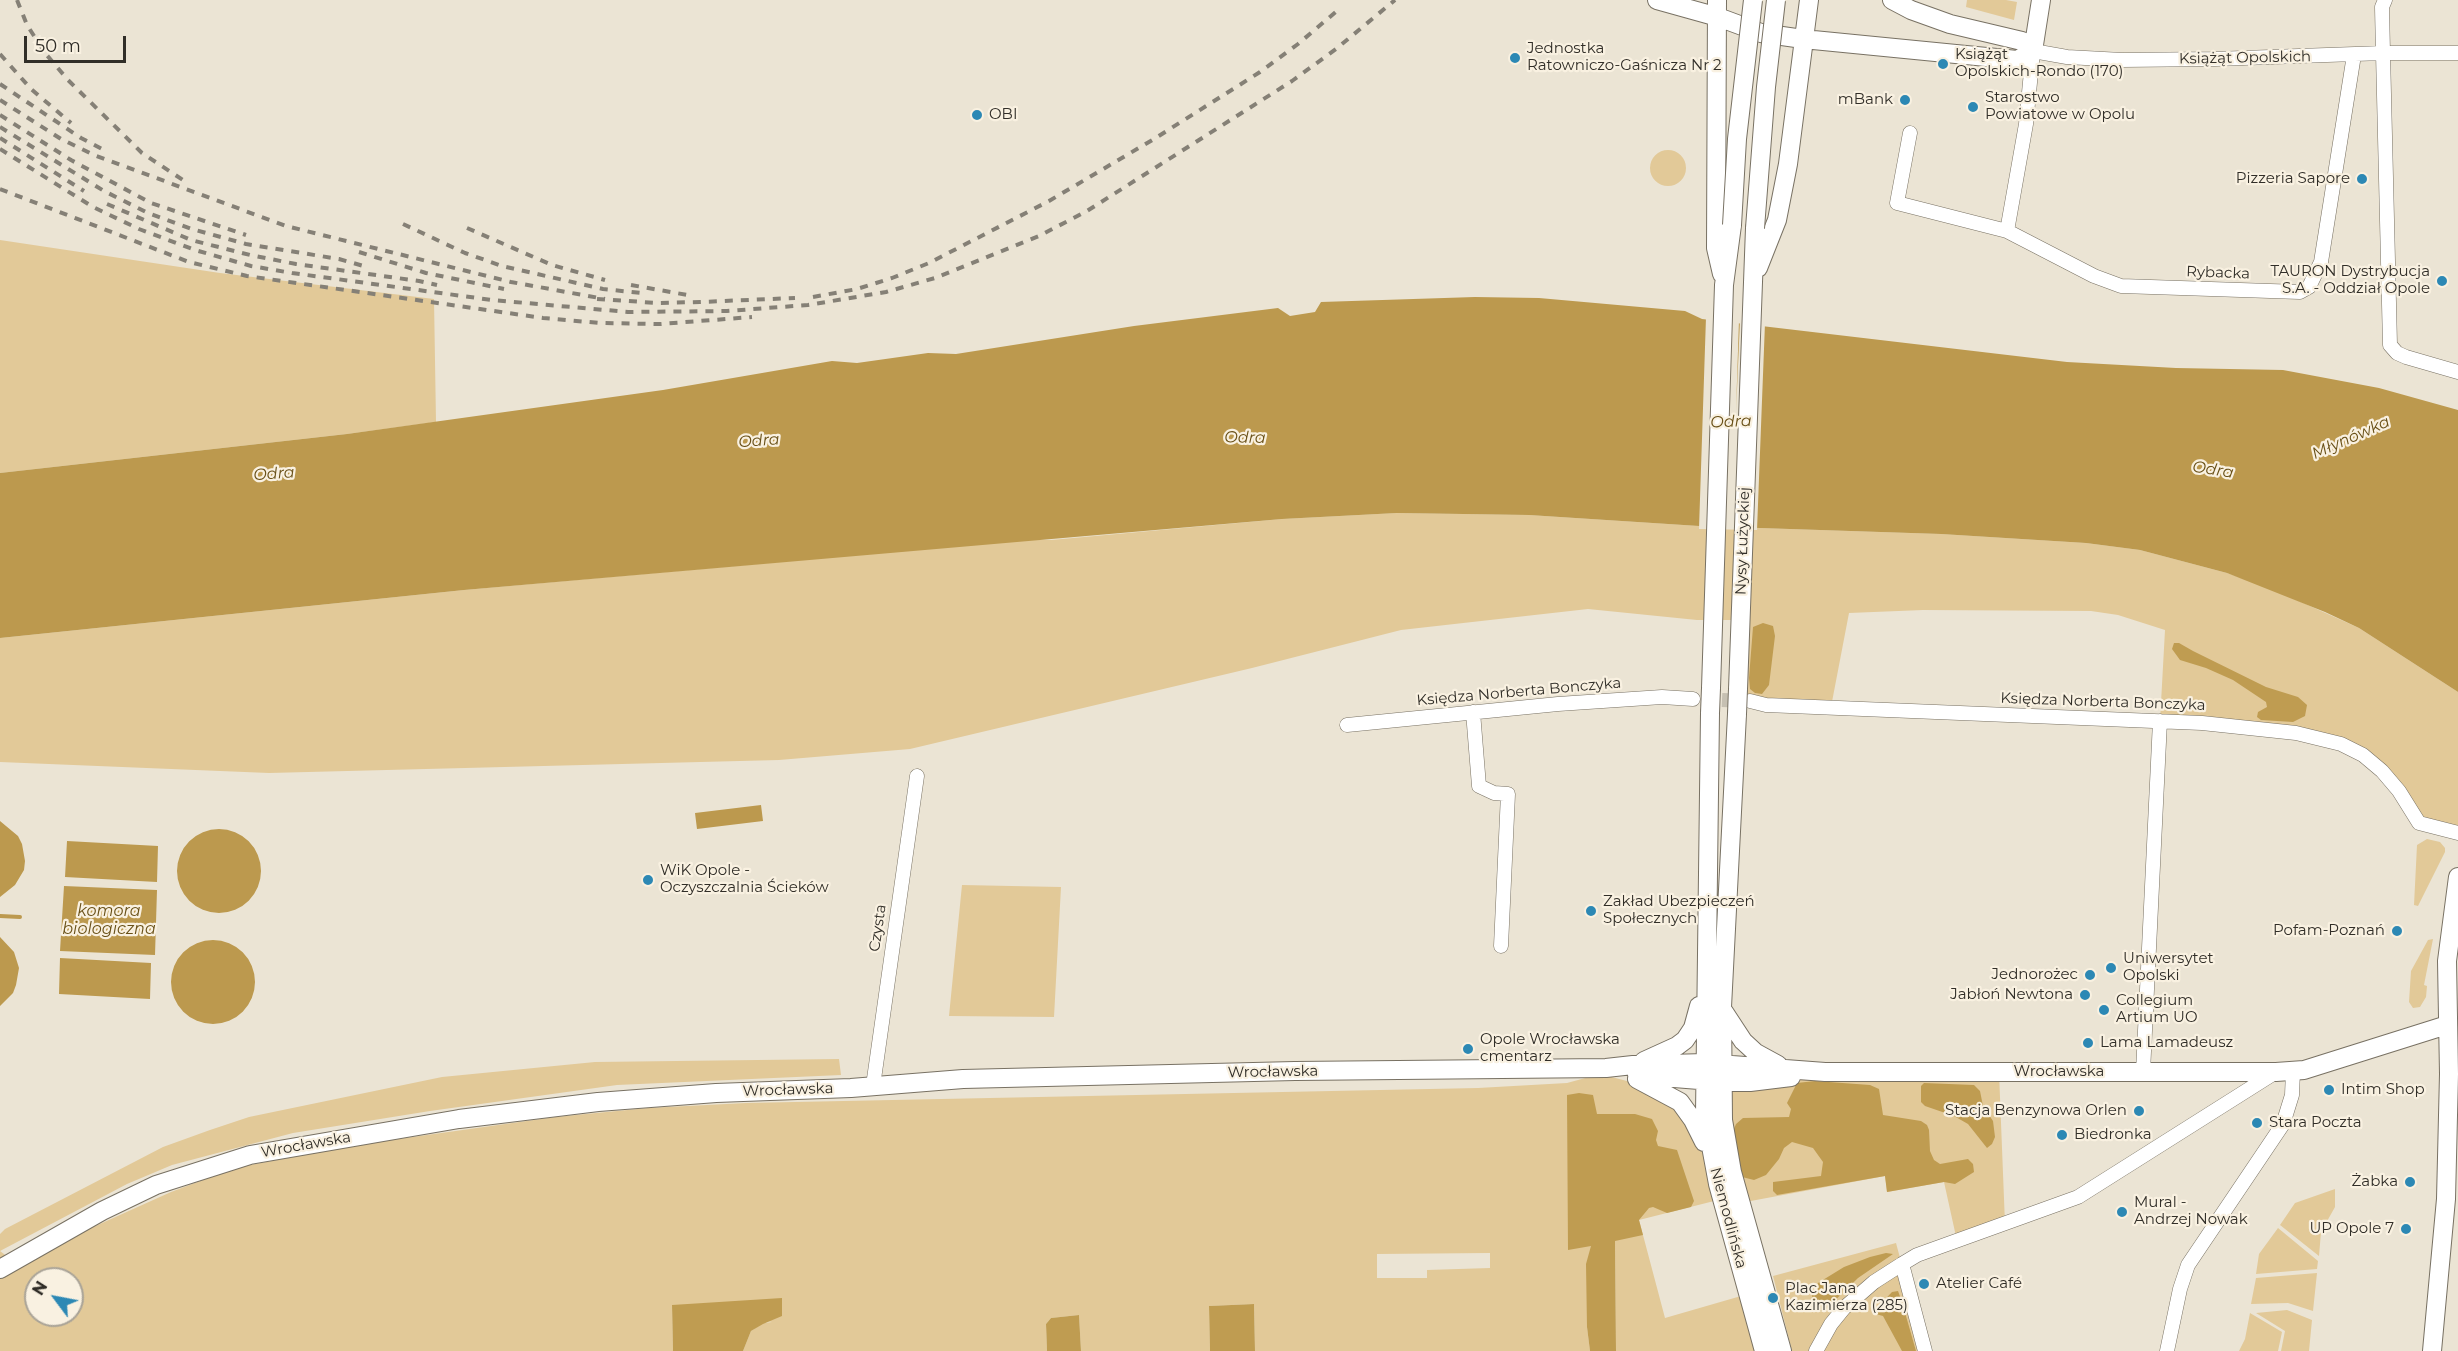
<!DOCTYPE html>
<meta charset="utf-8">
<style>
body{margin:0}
#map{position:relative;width:2458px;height:1351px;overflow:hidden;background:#ebe4d4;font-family:Montserrat,sans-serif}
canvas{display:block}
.north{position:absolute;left:24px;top:1267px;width:60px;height:60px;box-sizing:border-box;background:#f9f1e1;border:2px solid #a9a397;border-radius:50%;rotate:302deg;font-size:16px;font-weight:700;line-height:24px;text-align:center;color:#312e28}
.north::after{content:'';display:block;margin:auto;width:21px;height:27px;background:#2c88b4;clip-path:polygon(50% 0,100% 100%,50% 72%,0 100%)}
.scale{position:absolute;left:24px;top:36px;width:102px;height:27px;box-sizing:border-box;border:3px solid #312e28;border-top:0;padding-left:8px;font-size:18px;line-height:21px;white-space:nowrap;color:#312e28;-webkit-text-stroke:4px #f9f1e1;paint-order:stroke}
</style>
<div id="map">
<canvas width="2458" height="1351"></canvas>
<div class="north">N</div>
<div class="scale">50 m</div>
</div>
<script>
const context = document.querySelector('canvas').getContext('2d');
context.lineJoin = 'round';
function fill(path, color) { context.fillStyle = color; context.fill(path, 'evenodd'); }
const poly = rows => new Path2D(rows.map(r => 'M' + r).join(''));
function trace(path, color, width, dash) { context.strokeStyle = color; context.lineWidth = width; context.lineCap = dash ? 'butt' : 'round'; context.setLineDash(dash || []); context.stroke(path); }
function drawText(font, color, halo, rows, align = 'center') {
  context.font = font + ' Montserrat,sans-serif'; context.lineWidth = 4.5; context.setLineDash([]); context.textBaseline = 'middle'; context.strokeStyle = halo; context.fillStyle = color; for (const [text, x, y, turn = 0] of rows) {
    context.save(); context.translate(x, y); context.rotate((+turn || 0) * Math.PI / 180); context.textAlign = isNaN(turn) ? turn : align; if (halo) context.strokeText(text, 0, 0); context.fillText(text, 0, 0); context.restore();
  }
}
fill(poly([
 [1967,0,2006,0,2017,2,2014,20,1966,7],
 '1650 168a18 18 0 1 1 36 0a18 18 0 1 1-36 0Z',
 [0,240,220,273,434,299,436,422,347,434,0,473],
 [1397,513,1529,515,1699,526,1941,534,2086,543,2140,550,2227,573,2270,588,2359,628,2458,692,2458,833,2429,825,2399,791,2341,744,2160,721,2165,630,2118,615,2091,611,1923,610,1849,613,1831,707,1740,706,1743,620,1697,620,1588,609,1401,630,1252,668,910,749,779,760,269,773,0,762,0,638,464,590,1026,540,1051,540,1282,519],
 [2427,839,2440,842,2445,848,2445,852,2418,906,2414,905,2417,845],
 [962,885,1061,887,1054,1017,949,1016],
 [2433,939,2424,985,2427,986,2426,997,2420,1007,2413,1008,2409,1002,2411,971,2428,940],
 [839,1059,841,1075,617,1085,430,1111,293,1133,172,1165,127,1184,0,1251,21,1267,91,1228,171,1192,224,1172,250,1165,363,1144,555,1117,648,1108,746,1103,1478,1088,1567,1083,1600,1074,1650,1087,1690,1114,1722,1199,1639,1220,1665,1318,1748,1294,1764,1351,1616,1351,1615,1241,1587,1327,1590,1351,1255,1351,1254,1304,1209,1306,1210,1351,1081,1351,1079,1315,1051,1318,1046,1324,1047,1351,743,1351,751,1331,763,1323,772,1322,672,1305,673,1351,0,1351,0,1234,5,1229,163,1147,210,1130,249,1117,442,1077,595,1062],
 [1377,1254,1490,1253,1490,1268,1427,1270,1427,1278,1377,1278],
 [36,1279,72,1279,72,1315,36,1315],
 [1999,1072,2005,1224,1957,1241,1944,1182,1887,1192,1885,1176,1740,1203,1724,1082],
 [2335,1189,2335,1207,2321,1232,2319,1256,2280,1225,2295,1203],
 [2278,1228,2318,1261,2317,1269,2256,1274,2259,1254],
 [1896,1243,1925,1351,1792,1351,1773,1276],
 [2317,1273,2313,1311,2288,1303,2251,1304,2256,1278],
 [2287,1310,2312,1320,2309,1351,2281,1351,2285,1331,2256,1313],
 [2250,1313,2282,1332,2278,1351,2239,1351,2245,1339]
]), '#e2c998');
fill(poly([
 [1763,623,1773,626,1775,636,1769,685,1762,694,1755,693,1750,689,1749,678,1753,627],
 [2174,643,2179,643,2193,651,2266,687,2298,697,2307,705,2305,716,2293,722,2261,720,2257,717,2258,712,2267,707,2266,702,2233,680,2206,668,2180,660,2172,649],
 [1815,1081,1870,1085,1879,1089,1883,1115,1921,1121,1927,1125,1929,1130,1930,1151,1934,1160,1940,1164,1968,1159,1973,1164,1974,1172,1955,1184,1944,1182,1887,1192,1885,1176,1777,1195,1773,1191,1773,1182,1821,1176,1823,1162,1813,1148,1792,1142,1784,1148,1779,1159,1766,1175,1754,1180,1742,1177,1738,1165,1733,1131,1736,1124,1743,1118,1789,1117,1791,1109,1787,1103,1797,1083],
 [1924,1083,1974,1085,1980,1091,1983,1106,1993,1121,1995,1137,1992,1144,1987,1148,1968,1124,1954,1116,1925,1106,1921,1102,1921,1086],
 [1579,1093,1593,1095,1597,1114,1635,1114,1652,1119,1658,1131,1656,1140,1658,1146,1677,1150,1694,1201,1691,1207,1667,1213,1653,1207,1649,1208,1639,1220,1643,1235,1615,1241,1616,1351,1590,1351,1587,1327,1586,1264,1591,1246,1568,1250,1567,1095],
 [1886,1253,1893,1254,1858,1278,1824,1311,1816,1311,1813,1306,1812,1294,1818,1283,1844,1267,1870,1257],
 [1898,1291,1902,1302,1916,1351,1902,1351,1883,1316,1872,1313,1892,1292],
 [782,1298,782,1316,763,1324,751,1331,743,1351,673,1351,672,1305],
 [1254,1304,1255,1351,1210,1351,1209,1306],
 [1079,1315,1081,1351,1047,1351,1046,1324,1051,1318]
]), '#bf9c51');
fill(poly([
 [1475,297,1539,298,1685,311,1702,319,2067,362,2176,368,2283,370,2379,388,2458,410,2458,692,2359,628,2325,612,2227,573,2140,550,2086,543,1941,534,1699,526,1529,515,1397,513,1282,519,464,590,0,638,0,473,347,434,663,390,832,361,857,363,928,353,956,354,1134,326,1278,308,1290,316,1315,312,1321,302],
 [761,805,763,821,697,829,695,813],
 [0,821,18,836,22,844,25,861,24,870,15,885,0,897],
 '177 871a42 42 0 1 1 84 0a42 42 0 1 1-84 0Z',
 [67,841,158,846,157,882,65,877],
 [64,886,157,890,155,955,60,951],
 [0,937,14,952,19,968,16,985,13,993,0,1006],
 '171 982a42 42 0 1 1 84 0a42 42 0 1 1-84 0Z',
 [60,958,151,963,150,999,59,994]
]), '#bc994e');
fill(poly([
 [1706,317,1739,320,1736,412,1740,320,1765,323,1757,530,1699,529]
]), '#ebe4d4');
trace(poly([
 [0,916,20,917]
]), '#bc994e', 4);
trace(poly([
 [1701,699,1745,701]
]), '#c6c0b2', 14, [14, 7]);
const street = poly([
 [2385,0,2382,7,2383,53,2390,345,2397,353,2406,357,2458,372],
 [1910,133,1897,203,2007,231,2094,276,2121,286,2300,292,2309,287,2321,262,2354,55],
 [2007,231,2026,124,2033,51,2067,57,2122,60,2215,59,2383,53,2458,53],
 [1750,701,1766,705,2202,723,2296,733,2341,744,2363,755,2382,771,2399,791,2419,823,2458,833],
 [1473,712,1479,786,1494,793,1508,794,1501,946],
 [1347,725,1558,704,1662,697,1693,699],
 [2143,1072,2160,721],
 [873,1086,917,776],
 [1902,1264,1925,1351],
 [1816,1351,1831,1324,1844,1308,1874,1282,1902,1264,1917,1255,2078,1197,2276,1072],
 [2167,1351,2180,1289,2188,1265,2283,1124,2292,1095,2293,1071]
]);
const secondary = poly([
 [1657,0,1718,17,1761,33,1803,39,2017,60,2033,51],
 [1717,0,1716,248,1722,274],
 [1892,0,1911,10,1950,24,2022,41,2033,51],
 [2033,51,2041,0],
 [1758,268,1777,220,1788,164,1809,0],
 [1711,688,1724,285,1732,225],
 [1738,689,1755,228],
 [1710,713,1705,1114,1718,1184,1764,1351],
 [1737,714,1722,1007,1723,1120,1732,1172,1782,1351],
 [1724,1012,1743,1041,1756,1053,1778,1065],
 [1644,1061,1677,1046,1685,1040,1693,1028,1699,1006],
 [1637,1075,1724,1082,1750,1082,1791,1077],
 [1637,1079,1680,1102,1693,1120,1704,1142],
 [0,1269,102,1211,156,1185,250,1155,459,1119,598,1102,716,1093,851,1088,963,1079,1295,1071,1606,1068,1633,1065,1705,1063,1825,1072,2276,1072,2304,1070,2447,1025],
 [2432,1351,2446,1199,2449,1074,2447,961,2458,877]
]);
trace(street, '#787163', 15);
trace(secondary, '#787163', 20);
trace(street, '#fff', 14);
trace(secondary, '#fff', 18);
trace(poly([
 [17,0,27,25,45,53,68,80,142,153,186,182],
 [0,54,31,89,71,123],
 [0,84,81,138,104,150],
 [0,100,61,139,94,155,286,226,511,282,605,299],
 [0,115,71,160,151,203,246,235],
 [0,127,104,191,148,213,192,229,246,244,339,259,367,267],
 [0,138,84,191],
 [0,149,93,207,139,229,195,250,251,266,292,273,492,300,628,312,727,311,808,305,886,292,935,278,1039,236,1087,211,1292,81,1336,49,1395,0],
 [0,189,189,262,247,276,543,318,600,323,660,324,752,317],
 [107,204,191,240,250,255,296,264,419,281,437,285],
 [403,224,465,253,502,266,603,289,641,293],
 [467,228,552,265,605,280],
 [359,252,426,273,504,289],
 [631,285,693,296],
 [813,297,857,289,892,278,929,263,1049,201,1154,139,1260,72,1298,44,1338,10],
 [597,299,658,303,700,302,795,298]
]), '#858076', 4, [8, 8]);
const secondaryBridge = poly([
 [1732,225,1737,139,1753,0],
 [1755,228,1766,87,1776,0],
 [1710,713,1711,688],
 [1737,714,1738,689]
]);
trace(secondaryBridge, '#787163', 20, []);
trace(secondaryBridge, '#fff', 18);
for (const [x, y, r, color] of [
 [1515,58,6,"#2c88b4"],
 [1943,64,6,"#2c88b4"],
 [1905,100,6,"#2c88b4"],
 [1973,107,6,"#2c88b4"],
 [977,115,6,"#2c88b4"],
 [2362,179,6,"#2c88b4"],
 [2442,281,6,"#2c88b4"],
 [648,880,6,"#2c88b4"],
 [1591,911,6,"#2c88b4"],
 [2397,931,6,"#2c88b4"],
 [2111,968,6,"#2c88b4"],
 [2090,975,6,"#2c88b4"],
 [2085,995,6,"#2c88b4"],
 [2104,1010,6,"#2c88b4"],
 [2088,1043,6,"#2c88b4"],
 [1468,1049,6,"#2c88b4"],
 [2329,1090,6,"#2c88b4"],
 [2139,1111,6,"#2c88b4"],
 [2257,1123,6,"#2c88b4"],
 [2062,1135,6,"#2c88b4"],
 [2410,1182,6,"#2c88b4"],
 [2122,1212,6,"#2c88b4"],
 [2406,1229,6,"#2c88b4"],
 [1924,1284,6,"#2c88b4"],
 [1773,1298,6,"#2c88b4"]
]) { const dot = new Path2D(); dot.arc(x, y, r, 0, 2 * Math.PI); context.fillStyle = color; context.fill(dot); trace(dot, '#f9f1e1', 2); }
drawText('15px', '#312e28', '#f9f1e1', [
 ["Jednostka",1527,49],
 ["Ratowniczo-Gaśnicza Nr 2",1527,66],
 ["Książąt",1955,55],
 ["Opolskich-Rondo (170)",1955,72],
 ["Starostwo",1985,98],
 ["Powiatowe w Opolu",1985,115],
 ["mBank",1893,100,"right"],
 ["OBI",989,115],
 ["Pizzeria Sapore",2350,179,"right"],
 ["TAURON Dystrybucja",2430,272,"right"],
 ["S.A. - Oddział Opole",2430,289,"right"],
 ["WiK Opole -",660,871],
 ["Oczyszczalnia Ścieków",660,888],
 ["Zakład Ubezpieczeń",1603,902],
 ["Społecznych",1603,919],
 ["Pofam-Poznań",2385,931,"right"],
 ["Uniwersytet",2123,959],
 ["Opolski",2123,976],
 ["Jednorożec",2078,975,"right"],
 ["Jabłoń Newtona",2073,995,"right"],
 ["Collegium",2116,1001],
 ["Artium UO",2116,1018],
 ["Opole Wrocławska",1480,1040],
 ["cmentarz",1480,1057],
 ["Lama Lamadeusz",2100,1043],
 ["Intim Shop",2341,1090],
 ["Stacja Benzynowa Orlen",2127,1111,"right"],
 ["Stara Poczta",2269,1123],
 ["Biedronka",2074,1135],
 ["Żabka",2398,1182,"right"],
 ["Mural -",2134,1203],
 ["Andrzej Nowak",2134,1220],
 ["UP Opole 7",2394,1229,"right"],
 ["Atelier Café",1936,1284],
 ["Plac Jana",1785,1289],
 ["Kazimierza (285)",1785,1306]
], 'left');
drawText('15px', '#312e28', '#f9f1e1', [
 ["Książąt Opolskich",2245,58,-1],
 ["Rybacka",2218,273,2],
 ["Nysy Łużyckiej",1743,541,-88],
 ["Księdza Norberta Bonczyka",1519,692,-5],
 ["Księdza Norberta Bonczyka",2103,702,2],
 ["Czysta",878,928,-82],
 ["Wrocławska",1273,1072,-1],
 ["Wrocławska",2059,1072],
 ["Wrocławska",788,1090,-2],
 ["Wrocławska",306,1145,-10],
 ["Niemodlińska",1728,1218,75]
]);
drawText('italic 16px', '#695017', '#f9f1e1', [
 ["Odra",1731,422,-2],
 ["Odra",1245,438,1],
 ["Młynówka",2351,438,-24],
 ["Odra",759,441,-4],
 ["Odra",2213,470,9],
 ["Odra",274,474,-4],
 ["komora",109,911],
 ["biologiczna",109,929]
]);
</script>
